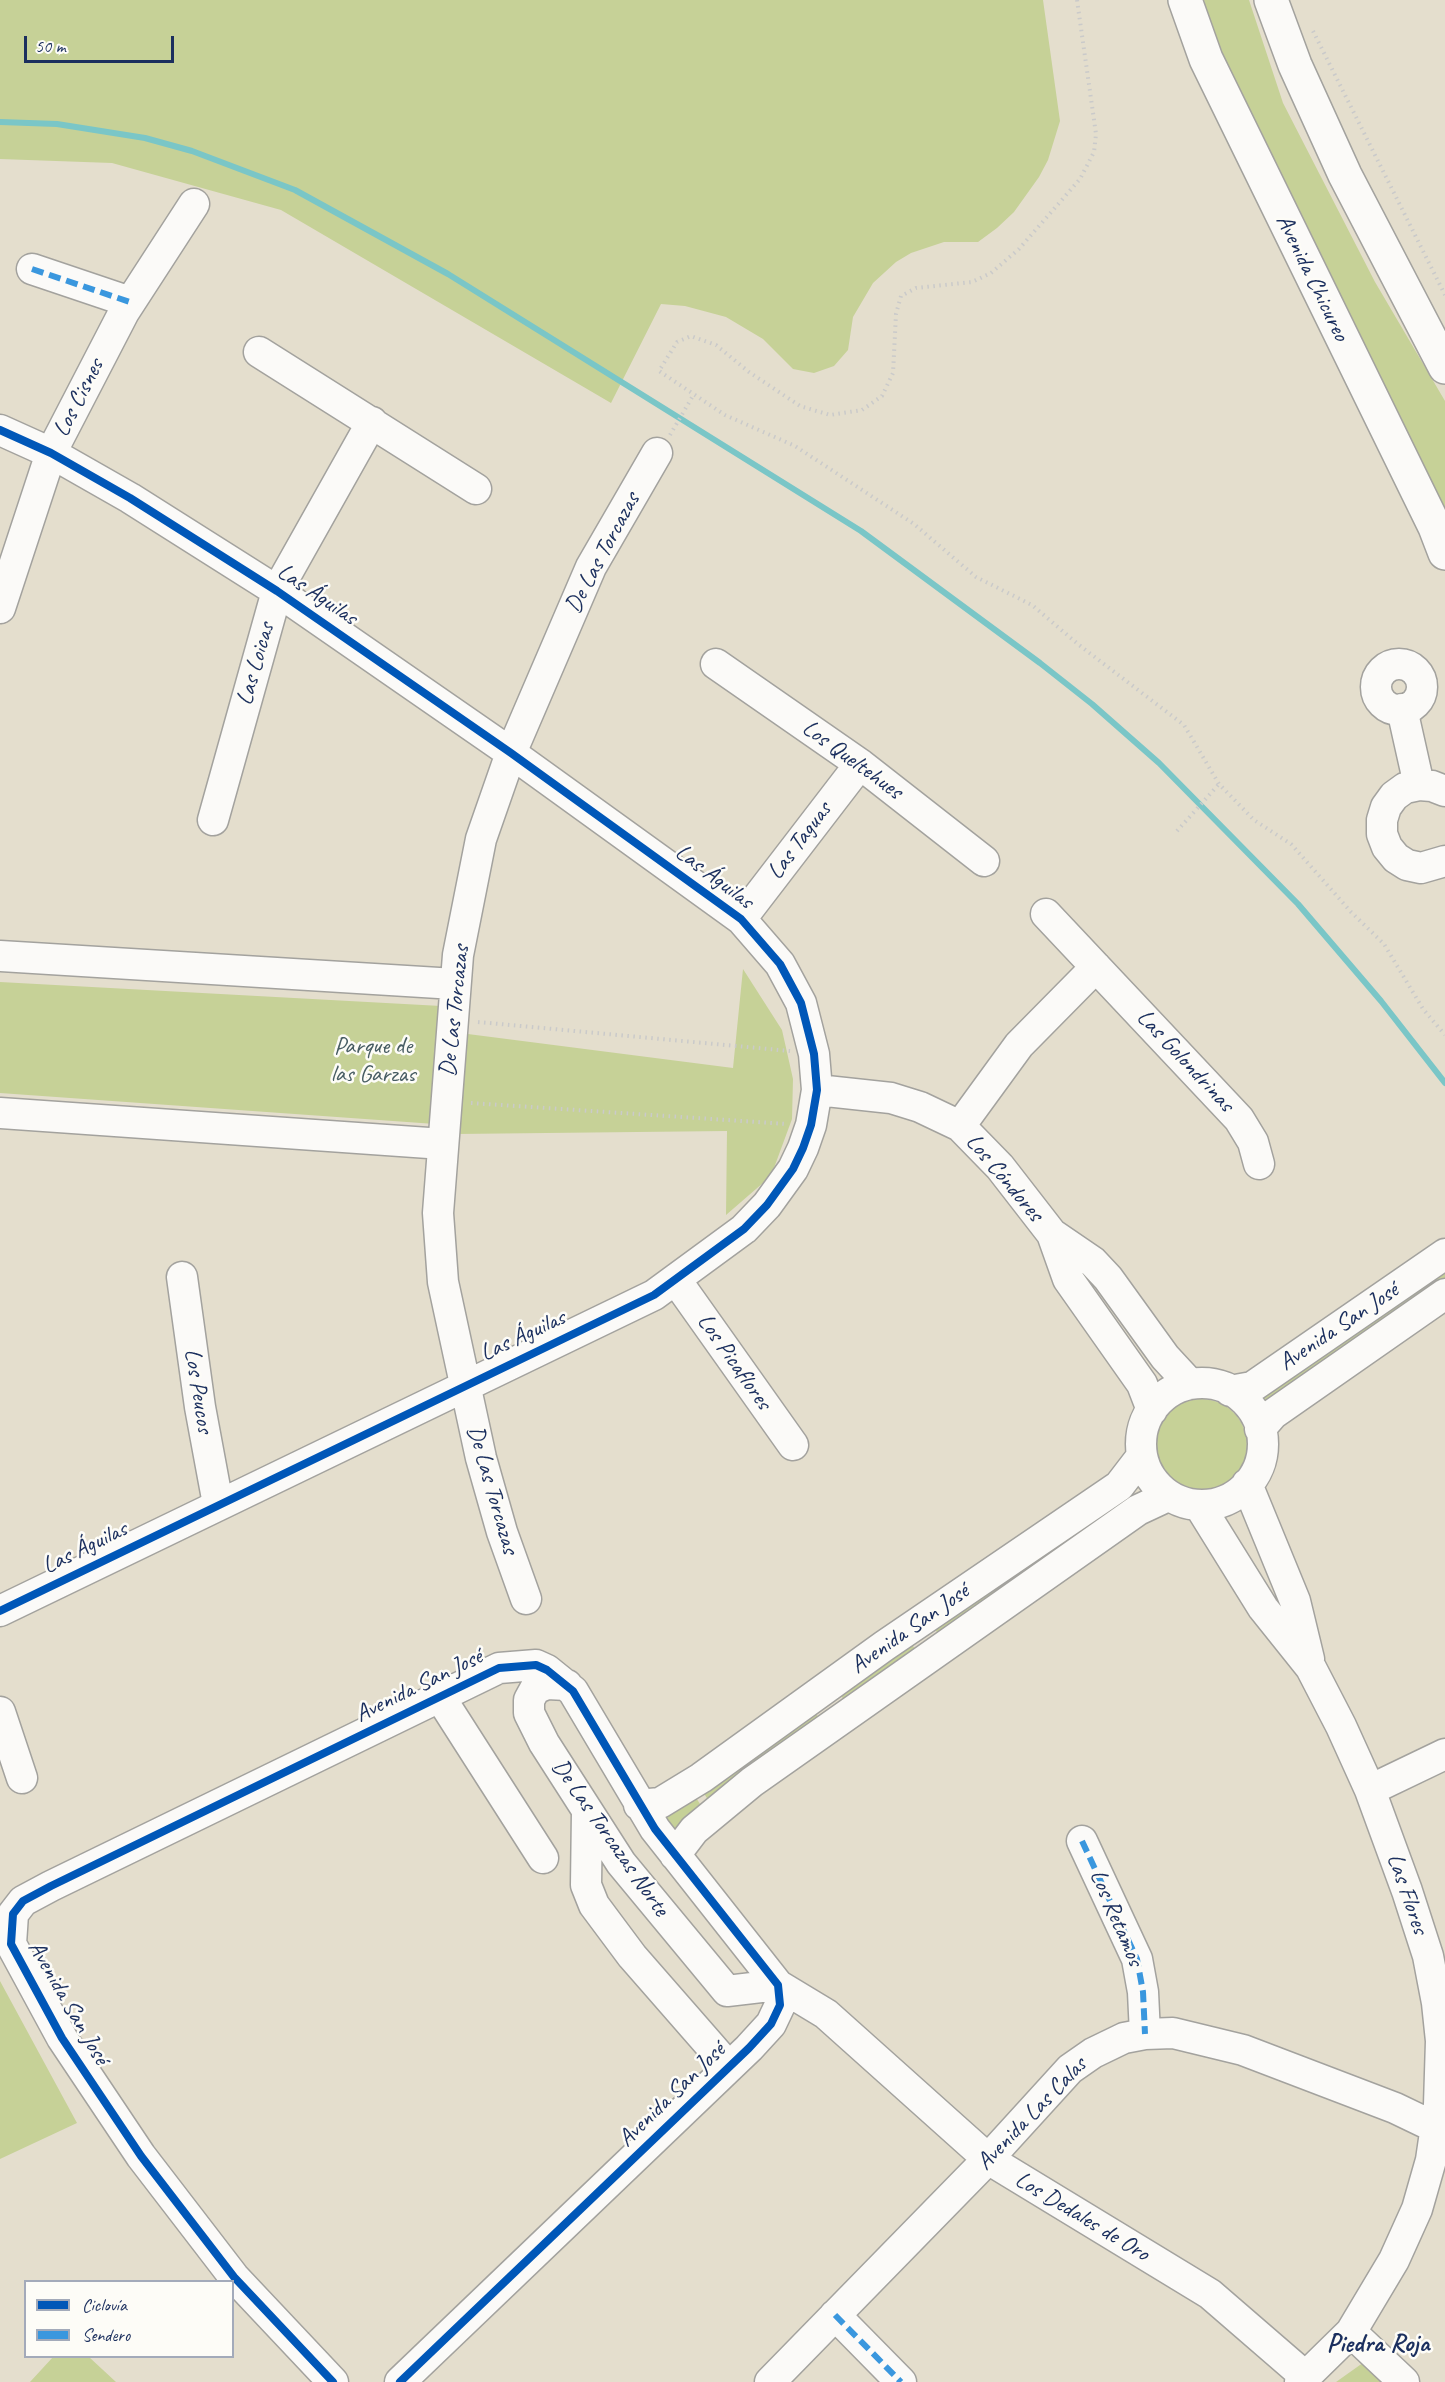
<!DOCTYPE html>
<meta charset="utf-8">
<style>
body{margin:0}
#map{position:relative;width:1445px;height:2382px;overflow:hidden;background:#e4decd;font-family:Caveat,sans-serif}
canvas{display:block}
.legend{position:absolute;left:24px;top:2280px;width:210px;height:78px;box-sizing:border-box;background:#fdfcf7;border:2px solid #a3aaba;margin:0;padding:8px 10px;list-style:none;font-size:18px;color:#1b2f5e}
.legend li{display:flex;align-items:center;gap:12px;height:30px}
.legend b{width:30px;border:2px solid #a3aaba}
.scale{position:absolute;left:24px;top:36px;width:150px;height:27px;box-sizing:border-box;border:3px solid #1b2f5e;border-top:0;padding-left:8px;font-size:18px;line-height:21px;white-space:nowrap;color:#1b2f5e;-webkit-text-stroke:4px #fdfcf7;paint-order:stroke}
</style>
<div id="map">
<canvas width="1445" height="2382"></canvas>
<ul class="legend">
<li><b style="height:8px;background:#0057b8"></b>Ciclovía</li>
<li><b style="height:8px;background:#3a97de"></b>Sendero</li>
</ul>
<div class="scale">50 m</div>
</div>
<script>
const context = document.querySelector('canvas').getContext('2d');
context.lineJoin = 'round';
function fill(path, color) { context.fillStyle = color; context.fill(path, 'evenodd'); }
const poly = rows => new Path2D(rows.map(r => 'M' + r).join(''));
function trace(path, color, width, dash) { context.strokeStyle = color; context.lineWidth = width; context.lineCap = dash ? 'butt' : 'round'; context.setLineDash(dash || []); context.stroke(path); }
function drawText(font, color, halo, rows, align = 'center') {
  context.font = font + ' Caveat,sans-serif'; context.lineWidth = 5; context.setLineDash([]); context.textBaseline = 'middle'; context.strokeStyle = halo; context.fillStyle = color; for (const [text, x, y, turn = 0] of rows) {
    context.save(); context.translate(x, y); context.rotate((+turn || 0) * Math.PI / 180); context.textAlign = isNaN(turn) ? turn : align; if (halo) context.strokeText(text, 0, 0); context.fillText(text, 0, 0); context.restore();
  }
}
fill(poly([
 [0,0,1043,0,1060,121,1048,160,1039,177,1014,212,997,228,978,242,944,242,911,253,896,262,873,283,853,317,848,350,834,366,814,373,793,369,763,339,726,317,685,306,661,304,611,403,281,210,112,163,0,159],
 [1204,0,1249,0,1283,103,1375,282,1445,401,1445,525,1345,319,1210,26],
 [743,969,782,1030,793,1079,792,1119,771,1176,726,1215,727,1131,456,1134,460,1033,733,1068],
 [0,982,441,1006,435,1124,0,1093],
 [1445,1266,1445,1280,1263,1408,1257,1398],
 '1155 1445a46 46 0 1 1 92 0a46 46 0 1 1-92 0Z',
 [1069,1529,1078,1541,939,1636,934,1627],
 [911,1643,917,1652,845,1702,839,1692],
 [814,1711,819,1718,708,1800,702,1790],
 [695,1796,700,1804,677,1830,672,1832,662,1811],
 [0,1981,77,2123,0,2159],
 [53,2357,89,2357,116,2382,30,2382],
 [1367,2360,1387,2382,1336,2382]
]), '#c6d197');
trace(poly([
 [0,122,57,124,145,138,192,151,295,190,448,274,861,531,1040,663,1092,704,1159,763,1298,904,1381,1001,1445,1083]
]), '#7ac6c7', 6);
const minor = poly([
 [32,269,130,302],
 [259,352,476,489],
 [0,430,51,453,130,498,277,591,511,753,741,919,780,964,801,1003,814,1054,817,1090,811,1125,803,1148,793,1169,767,1205,744,1229,654,1295,0,1611],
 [0,608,51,453,124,312,194,204],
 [716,664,860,764,984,861],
 '1376 687a23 23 0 1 1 46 0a23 23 0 1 1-46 0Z',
 [1402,709,1419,785],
 [1445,791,1432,786,1419,785,1405,788,1394,796,1386,807,1382,820,1382,834,1387,847,1396,858,1407,865,1421,868,1445,861],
 [213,820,277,591,372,422],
 [1046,914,1239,1119,1253,1142,1259,1164],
 [741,919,860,764],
 [0,956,455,984],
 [817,1090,891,1098,920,1107,960,1126,1000,1167,1052,1234,1093,1262,1108,1278,1165,1357,1190,1384],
 [0,1113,443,1144],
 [960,1126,1019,1045,1096,967],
 [1052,1234,1068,1279,1142,1384,1152,1410],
 [182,1277,200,1407,218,1504],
 [676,1280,793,1445],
 '1141 1444a61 61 0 1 1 122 0a61 61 0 1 1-122 0Z',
 [1230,1391,1252,1387,1445,1254],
 [1260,1429,1273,1414,1445,1294],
 [1247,1484,1295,1601,1309,1659],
 [1199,1505,1263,1608,1311,1668,1341,1726,1370,1790,1407,1891,1428,1956,1437,2003,1441,2041,1439,2105,1431,2160,1417,2209,1394,2260,1351,2332,1300,2382],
 [526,1599,502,1532,481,1458,443,1282,438,1213,458,955,481,839,511,753,591,567,657,453],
 [567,1685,547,1684,535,1689,529,1700,529,1713,544,1743,621,1863,727,1991,778,1985],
 [440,1697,543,1858],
 [0,1712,22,1778],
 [1370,1790,1445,1754],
 [639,1805,660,1803,701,1778,884,1646,1119,1486,1142,1456],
 [587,1811,586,1885,594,1905,632,1956,729,2067],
 [1082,1841,1137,1959,1143,1992,1145,2034],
 [675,1855,694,1830,752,1782,1138,1510,1168,1496],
 [778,1985,826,2014,988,2159,1210,2294,1306,2377],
 [835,2315,901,2382],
 [1351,2332,1404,2382],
 [333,2382,234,2277,141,2156,62,2038,11,1944,13,1914,23,1901,51,1886,499,1668,536,1665,547,1670,573,1691,655,1829,778,1985,780,2005,771,2024,749,2048,400,2382],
 [770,2382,988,2159,1070,2069,1093,2053,1124,2038,1145,2034,1173,2033,1243,2050,1395,2108,1445,2132]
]);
const major = poly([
 [1185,0,1206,59,1435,527,1445,553],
 [1271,0,1295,65,1345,175,1445,367]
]);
trace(minor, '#a3a29e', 33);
trace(major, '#a3a29e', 36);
trace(poly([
 [1077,0,1096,134,1094,152,1080,179,1019,249,991,273,972,282,916,288,901,296,896,314,893,373,882,396,862,410,830,415,800,406,749,372,716,345,691,336,677,342,659,371,725,415,795,446,914,524,976,577,1032,605,1079,645,1184,725,1219,784,1254,820,1291,844,1351,912,1384,944,1423,1009,1445,1035],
 [1313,31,1445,295],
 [670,435,694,394],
 [1177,831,1219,784],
 [478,1022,790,1051],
 [471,1103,787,1124]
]), '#cacaca', 4, [1.5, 4.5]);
trace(minor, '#fbfaf8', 30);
trace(major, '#fbfaf8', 33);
trace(poly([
 [32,269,130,302],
 [1082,1841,1137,1959,1143,1992,1145,2034],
 [835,2315,901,2382]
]), '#3a97de', 6, [12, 6]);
trace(poly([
 [0,430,51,453,130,498,277,591,511,753,741,919,780,964,801,1003,814,1054,817,1090,811,1125,803,1148,793,1169,767,1205,744,1229,654,1295,0,1611],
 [333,2382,234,2277,141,2156,62,2038,11,1944,13,1914,23,1901,51,1886,499,1668,536,1665,547,1670,573,1691,655,1829,778,1985,780,2005,771,2024,749,2048,400,2382]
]), '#0057b8', 8);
drawText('24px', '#1b2f5e', '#fdfcf7', [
 ["Avenida Chicureo",1312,278,64],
 ["Los Cisnes",79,398,-63],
 ["De Las Torcazas",603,553,-62],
 ["Las Águilas",317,595,34],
 ["Las Loicas",256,664,-74],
 ["Los Queltehues",852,760,36],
 ["Las Taguas",800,841,-53],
 ["Las Águilas",714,877,37],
 ["De Las Torcazas",455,1011,-84],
 ["Las Golondrinas",1185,1061,47],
 ["Los Cóndores",1004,1178,50],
 ["Avenida San José",1339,1327,-34],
 ["Las Águilas",523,1336,-25],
 ["Los Picaflores",734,1362,55],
 ["Los Peucos",198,1391,81],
 ["De Las Torcazas",492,1490,74],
 ["Las Águilas",85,1548,-26],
 ["Avenida San José",910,1629,-35],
 ["Avenida San José",419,1686,-26],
 ["De Las Torcazas Norte",610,1838,55],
 ["Las Flores",1407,1894,71],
 ["Los Retamos",1116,1918,67],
 ["Avenida San José",68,2003,60],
 ["Avenida San José",672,2095,-44],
 ["Avenida Las Calas",1032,2114,-46],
 ["Los Dedales de Oro",1082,2217,31]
]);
drawText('24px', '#475c62', '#fdfcf7', [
 ["Parque de",373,1047],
 ["las Garzas",373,1075]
]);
drawText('bold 26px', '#1b2f5e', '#fdfcf7', [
 ["Piedra Roja",1378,2344]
]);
</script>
